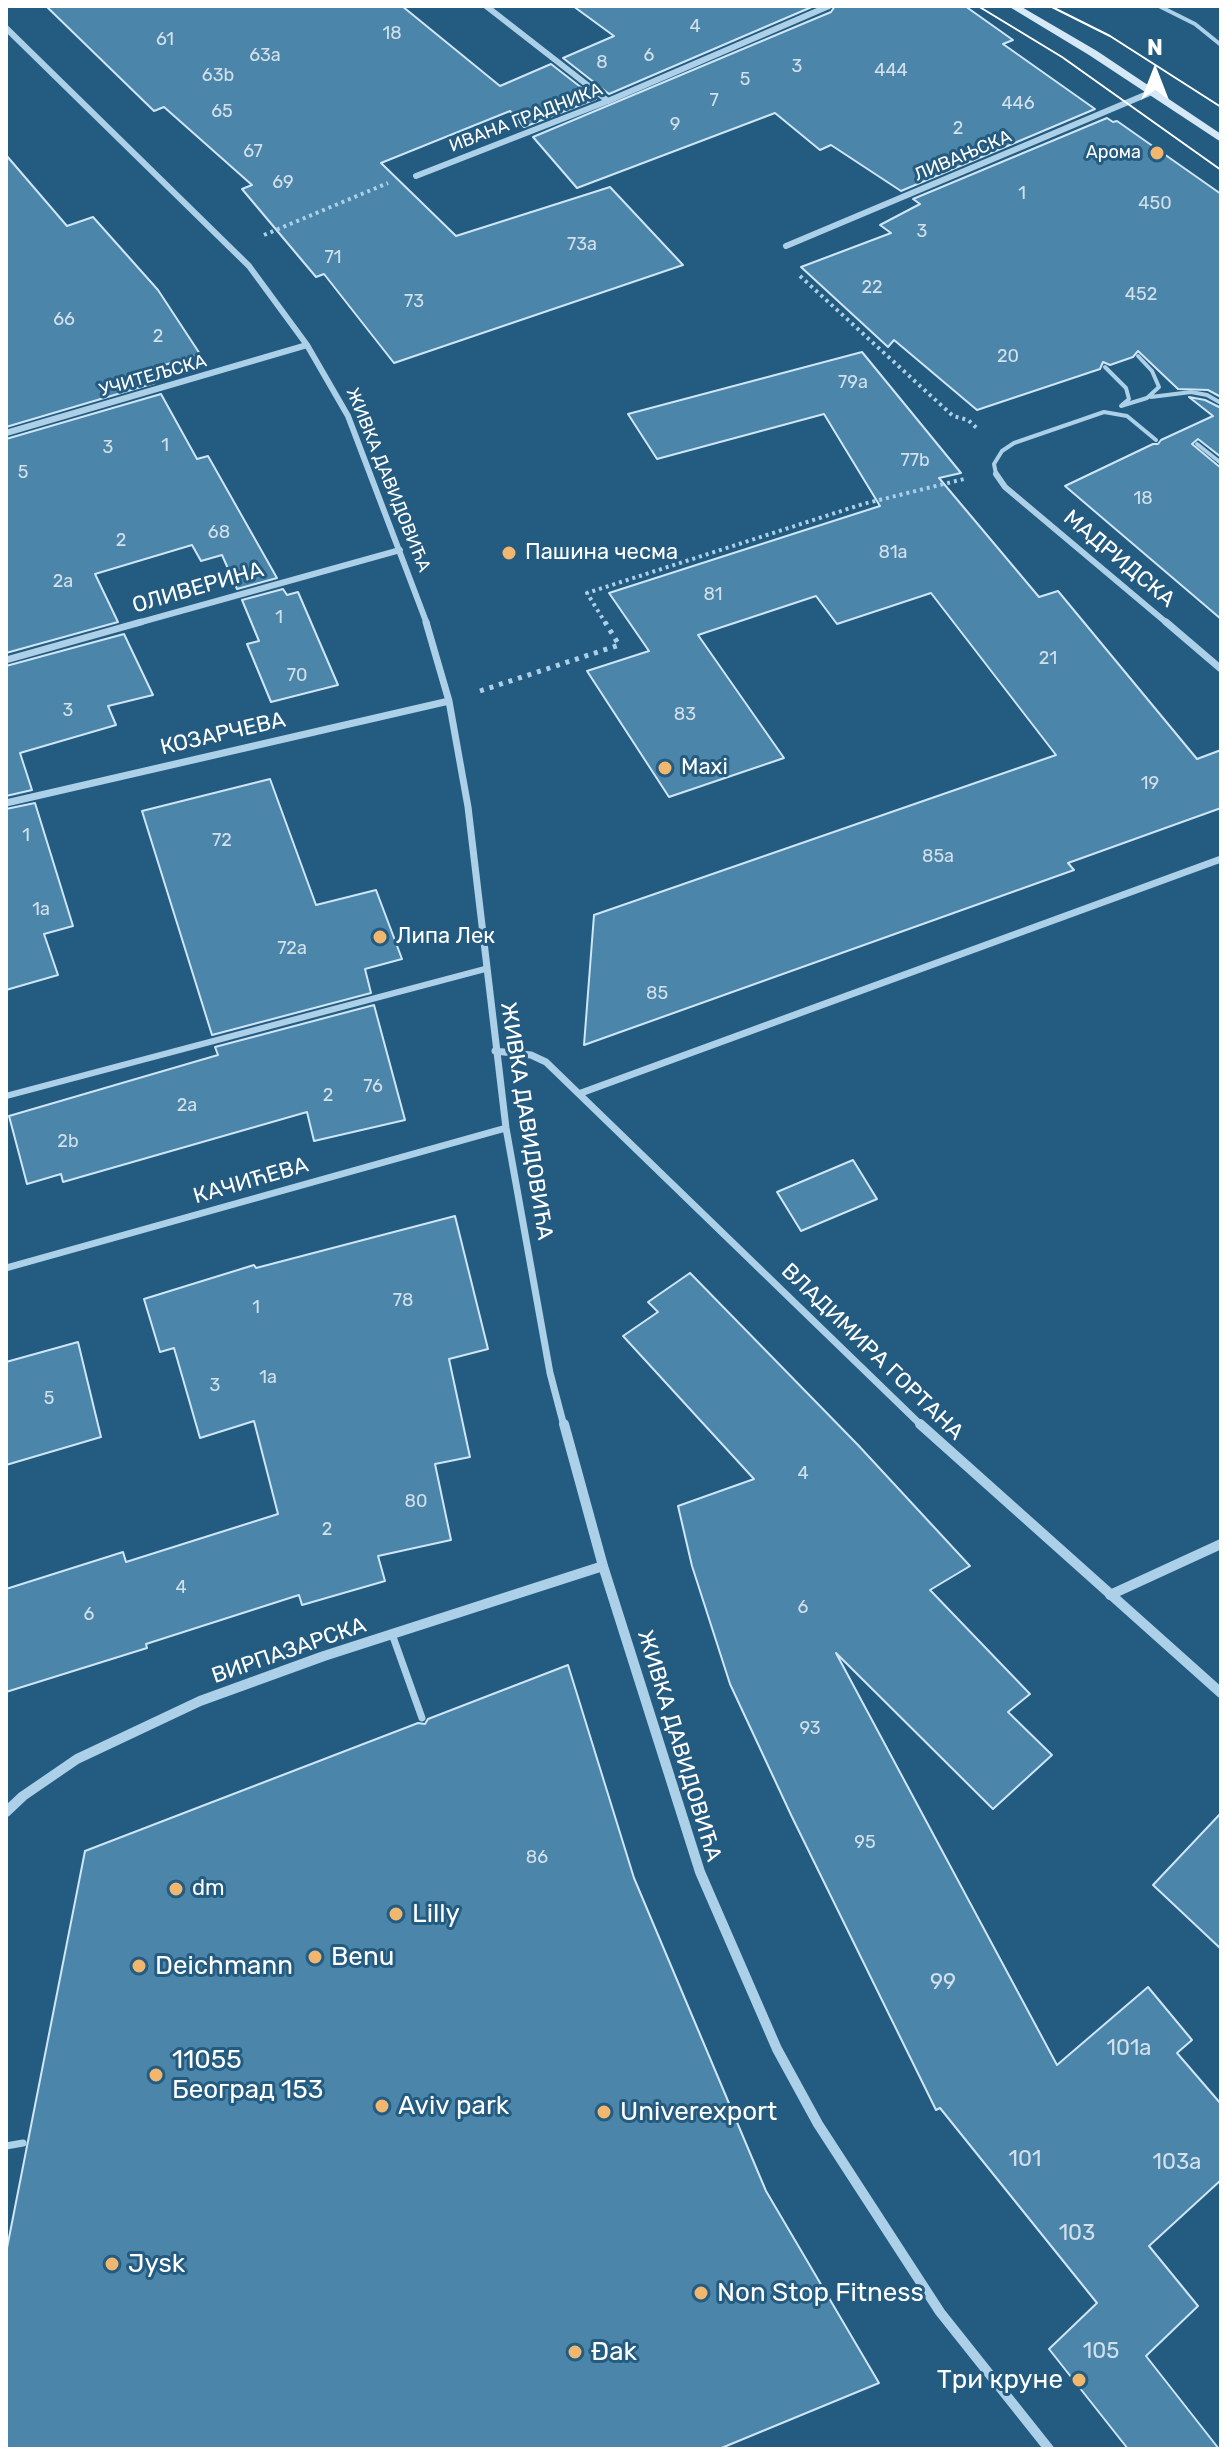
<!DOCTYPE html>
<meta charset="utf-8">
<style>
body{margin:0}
#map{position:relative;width:1227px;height:2455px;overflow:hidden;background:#245b81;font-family:Rubik,sans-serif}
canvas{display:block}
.frame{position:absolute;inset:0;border:8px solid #fff;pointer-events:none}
.north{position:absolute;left:1115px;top:32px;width:80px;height:80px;-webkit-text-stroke:6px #245b81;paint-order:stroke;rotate:0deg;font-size:22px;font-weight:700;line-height:32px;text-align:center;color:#fff}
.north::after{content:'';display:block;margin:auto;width:28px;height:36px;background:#fff;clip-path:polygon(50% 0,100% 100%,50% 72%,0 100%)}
</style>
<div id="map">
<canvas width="1227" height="2455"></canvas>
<div class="frame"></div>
<div class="north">N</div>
</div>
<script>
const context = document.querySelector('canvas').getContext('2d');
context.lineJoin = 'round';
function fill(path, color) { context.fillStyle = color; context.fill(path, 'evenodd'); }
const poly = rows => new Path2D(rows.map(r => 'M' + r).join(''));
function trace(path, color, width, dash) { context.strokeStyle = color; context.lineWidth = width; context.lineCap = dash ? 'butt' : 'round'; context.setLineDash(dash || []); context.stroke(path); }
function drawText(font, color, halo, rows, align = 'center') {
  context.font = font + ' Rubik,sans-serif'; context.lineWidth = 6; context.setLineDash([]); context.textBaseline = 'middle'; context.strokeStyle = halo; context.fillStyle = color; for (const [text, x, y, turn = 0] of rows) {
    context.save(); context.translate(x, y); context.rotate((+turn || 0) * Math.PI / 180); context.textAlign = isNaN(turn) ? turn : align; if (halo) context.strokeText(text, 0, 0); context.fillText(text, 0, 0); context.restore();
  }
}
const building = poly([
 [46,6,402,6,500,86,551,64,596,99,524,127,510,111,381,163,456,236,610,187,683,265,394,363,324,274,316,277,242,189,252,185,164,107,154,111,46,6],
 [573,6,814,6,609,94,563,58,614,36,573,6],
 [835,6,965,6,1013,40,1003,44,1095,109,901,191,831,145,820,150,775,113,577,188,533,137,831,12,835,6],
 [1107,118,1113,122,1117,121,1221,194,1221,397,1208,390,1178,389,1138,351,1133,357,1110,365,1103,362,1100,369,977,410,894,340,888,347,801,267,891,233,880,225,920,204,913,199,1107,118],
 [6,155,67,226,93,217,158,290,200,354,148,370,155,383,6,427,6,155],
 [862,352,961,473,939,478,1039,597,1058,591,1197,759,1221,750,1221,808,1068,863,1074,870,584,1045,594,915,1056,755,931,593,837,624,816,596,698,635,784,758,669,797,587,671,649,651,609,593,880,506,824,414,657,459,628,414,862,352],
 [161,394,197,459,208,456,277,578,237,589,222,555,201,561,192,545,95,574,118,622,6,653,6,439,161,394],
 [1189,397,1205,400,1221,408,1221,457,1198,439,1192,444,1221,468,1221,619,1065,486,1153,444,1158,444,1161,440,1213,416,1189,397],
 [283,589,287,595,298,592,338,685,271,702,247,644,259,641,242,600,283,589],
 [124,634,153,695,108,706,116,725,20,753,32,790,6,796,6,666,124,634],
 [270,779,316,905,376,890,402,959,365,969,371,993,212,1035,142,811,270,779],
 [35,803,73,926,44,934,58,975,6,990,6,809,35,803],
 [374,1005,405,1120,314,1141,307,1112,63,1182,61,1174,27,1184,9,1116,218,1055,215,1047,374,1005],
 [853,1160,877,1199,801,1231,777,1192,853,1160],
 [455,1216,488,1349,449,1359,470,1457,435,1464,451,1540,378,1556,385,1581,302,1605,299,1595,146,1644,147,1648,6,1692,6,1589,123,1552,126,1562,278,1514,254,1421,200,1438,174,1348,160,1352,144,1299,254,1265,256,1268,455,1216],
 [690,1273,858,1445,970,1566,930,1590,1030,1694,1008,1712,1052,1755,993,1809,836,1653,1057,2065,1148,1987,1192,2040,1177,2053,1221,2104,1221,2180,1149,2246,1198,2306,1146,2356,1219,2449,1128,2449,1049,2349,1097,2303,940,2108,936,2110,792,1817,730,1684,692,1566,678,1506,754,1479,623,1336,658,1312,648,1302,690,1273],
 [78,1342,101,1437,6,1465,6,1362,78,1342],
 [568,1665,634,1878,766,2191,879,2383,719,2449,6,2449,6,2253,85,1851,418,1723,425,1724,428,1719,568,1665],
 [1221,1813,1221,1949,1153,1885,1221,1813]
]);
fill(building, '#4c85aa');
trace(building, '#cee6f5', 2);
trace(poly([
 [264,235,388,183],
 [800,276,953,416,968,420,979,430],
 [606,624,587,593,863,504,964,479]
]), '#abd0e7', 4, [3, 4]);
trace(poly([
 [480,691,619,645,605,622]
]), '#abd0e7', 5, [4, 6]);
trace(poly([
 [1159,6,1195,24,1221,45],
 [1105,367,1126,388,1129,399,1122,405],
 [1151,397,1191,392,1207,395,1221,403],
 [1121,406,1147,398,1159,387,1152,371,1138,356],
 [1197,444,1221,463],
 [996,474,994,464,1002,451,1014,443,1104,412,1127,416,1156,440]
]), '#abd0e7', 4);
trace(poly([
 [6,1096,485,969]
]), '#abd0e7', 6);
trace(poly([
 [392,1634,422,1718],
 [6,2146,23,2143]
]), '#abd0e7', 7);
trace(poly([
 [486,6,608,101],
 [6,28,249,266,307,345,348,416,427,624],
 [416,176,608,101,829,6],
 [786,246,1152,92],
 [6,433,307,345],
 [996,474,1005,487,1168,624],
 [134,624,400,550]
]), '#abd0e7', 6);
trace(poly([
 [426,622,449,701,468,807,506,1128,550,1373,564,1426],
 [1166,622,1221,669],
 [6,660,141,622],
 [6,803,449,701],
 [495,1051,531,1055,546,1062,922,1426],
 [581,1093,1221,859],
 [6,1268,506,1128]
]), '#abd0e7', 7);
trace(poly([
 [564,1424,603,1566,700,1872,777,2049,818,2124,940,2312,1049,2449],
 [920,1424,1221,1693],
 [1110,1595,1221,1544],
 [6,1812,23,1796,77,1759,200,1701,324,1656,603,1566]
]), '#abd0e7', 10);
fill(poly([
 [1008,6,1020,6,1097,51,1221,134,1221,142,1089,55,1008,6]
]), '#d5e8f6');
trace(poly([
 [978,6,1062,57,1221,170],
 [1050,6,1110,36,1221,107]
]), '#fff', 2);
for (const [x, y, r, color] of [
 [1157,153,8,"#f1b76f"],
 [509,553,8,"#f1b76f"],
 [665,768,8,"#f1b76f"],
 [380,937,8,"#f1b76f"],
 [176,1889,8,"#f1b76f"],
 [396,1914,8,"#f1b76f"],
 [315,1957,8,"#f1b76f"],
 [139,1966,8,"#f1b76f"],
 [156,2075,8,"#f1b76f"],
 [382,2106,8,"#f1b76f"],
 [604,2112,8,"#f1b76f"],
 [112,2264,8,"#f1b76f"],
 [701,2293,8,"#f1b76f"],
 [575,2352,8,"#f1b76f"],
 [1079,2380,8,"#f1b76f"]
]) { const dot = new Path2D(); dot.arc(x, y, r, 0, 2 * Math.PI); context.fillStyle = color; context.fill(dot); trace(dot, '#245b81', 3); }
drawText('18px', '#d2e0ea', null, [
 ["4",695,27],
 ["18",392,34],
 ["61",165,40],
 ["63a",265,56],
 ["6",649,56],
 ["8",602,63],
 ["3",797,67],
 ["444",891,71],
 ["63b",218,76],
 ["5",745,80],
 ["7",714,101],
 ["446",1018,104],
 ["65",222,112],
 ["9",675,125],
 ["2",958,129],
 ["67",253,152],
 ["69",283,183],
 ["1",1022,194],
 ["450",1155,204],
 ["3",922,232],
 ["73a",582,245],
 ["71",333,258],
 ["22",872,288],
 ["452",1141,295],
 ["73",414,302],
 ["66",64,320],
 ["2",158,337],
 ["20",1008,357],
 ["79a",853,383],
 ["1",165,446],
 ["3",108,448],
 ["77b",915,461],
 ["5",23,473],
 ["18",1143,499],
 ["68",219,533],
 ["2",121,541],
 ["81a",893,553],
 ["2a",63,582],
 ["81",713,595],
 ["1",279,618],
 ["21",1048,659],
 ["70",297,676],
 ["3",68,711],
 ["83",685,715],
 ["19",1150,784],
 ["1",26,836],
 ["72",222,841],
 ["85a",938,857],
 ["1a",41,910],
 ["72a",292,949],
 ["85",657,994],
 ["76",373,1087],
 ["2",328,1096],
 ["2a",187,1106],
 ["2b",68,1142],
 ["78",403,1301],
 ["1",256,1308],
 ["1a",268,1378],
 ["3",215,1386],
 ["5",49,1399],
 ["4",803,1474],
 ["80",416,1502],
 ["2",327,1530],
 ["4",181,1588],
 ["6",803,1608],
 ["6",89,1615],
 ["93",810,1729],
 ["95",865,1843],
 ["86",537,1858]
]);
drawText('18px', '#fff', '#245b81', [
 ["ИВАНА ГРАДНИКА",526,118,-21],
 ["ЛИВАЊСКА",963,156,-23],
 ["УЧИТЕЉСКА",153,376,-16],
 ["ЖИВКА ДАВИДОВИЋА",388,480,68]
]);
drawText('18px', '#fff', '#245b81', [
 ["Арома",1141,153]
], 'right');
drawText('22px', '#fff', '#245b81', [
 ["Пашина чесма",525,553],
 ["Maxi",681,768],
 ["Липа Лек",396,937],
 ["dm",192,1889]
], 'left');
drawText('22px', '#fff', '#245b81', [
 ["МАДРИДСКА",1119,559,40],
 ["ОЛИВЕРИНА",198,588,-16],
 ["КОЗАРЧЕВА",223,734,-13],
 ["ЖИВКА ДАВИДОВИЋА",526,1121,81],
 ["КАЧИЋЕВА",251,1181,-16],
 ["ВЛАДИМИРА ГОРТАНА",872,1352,44],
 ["ВИРПАЗАРСКА",289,1651,-19],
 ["ЖИВКА ДАВИДОВИЋА",679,1746,73]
]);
drawText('22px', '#d2e0ea', null, [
 ["99",943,1983],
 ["101a",1129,2049],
 ["101",1025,2160],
 ["103a",1177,2163],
 ["103",1077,2234],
 ["105",1101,2352]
]);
drawText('26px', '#fff', '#245b81', [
 ["Lilly",412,1914],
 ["Benu",331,1957],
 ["Deichmann",155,1966],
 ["11055",172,2060],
 ["Београд 153",172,2090],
 ["Aviv park",398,2106],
 ["Univerexport",620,2112],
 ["Jysk",128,2264],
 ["Non Stop Fitness",717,2293],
 ["Đak",591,2352],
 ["Три круне",1063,2380,"right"]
], 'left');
</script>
